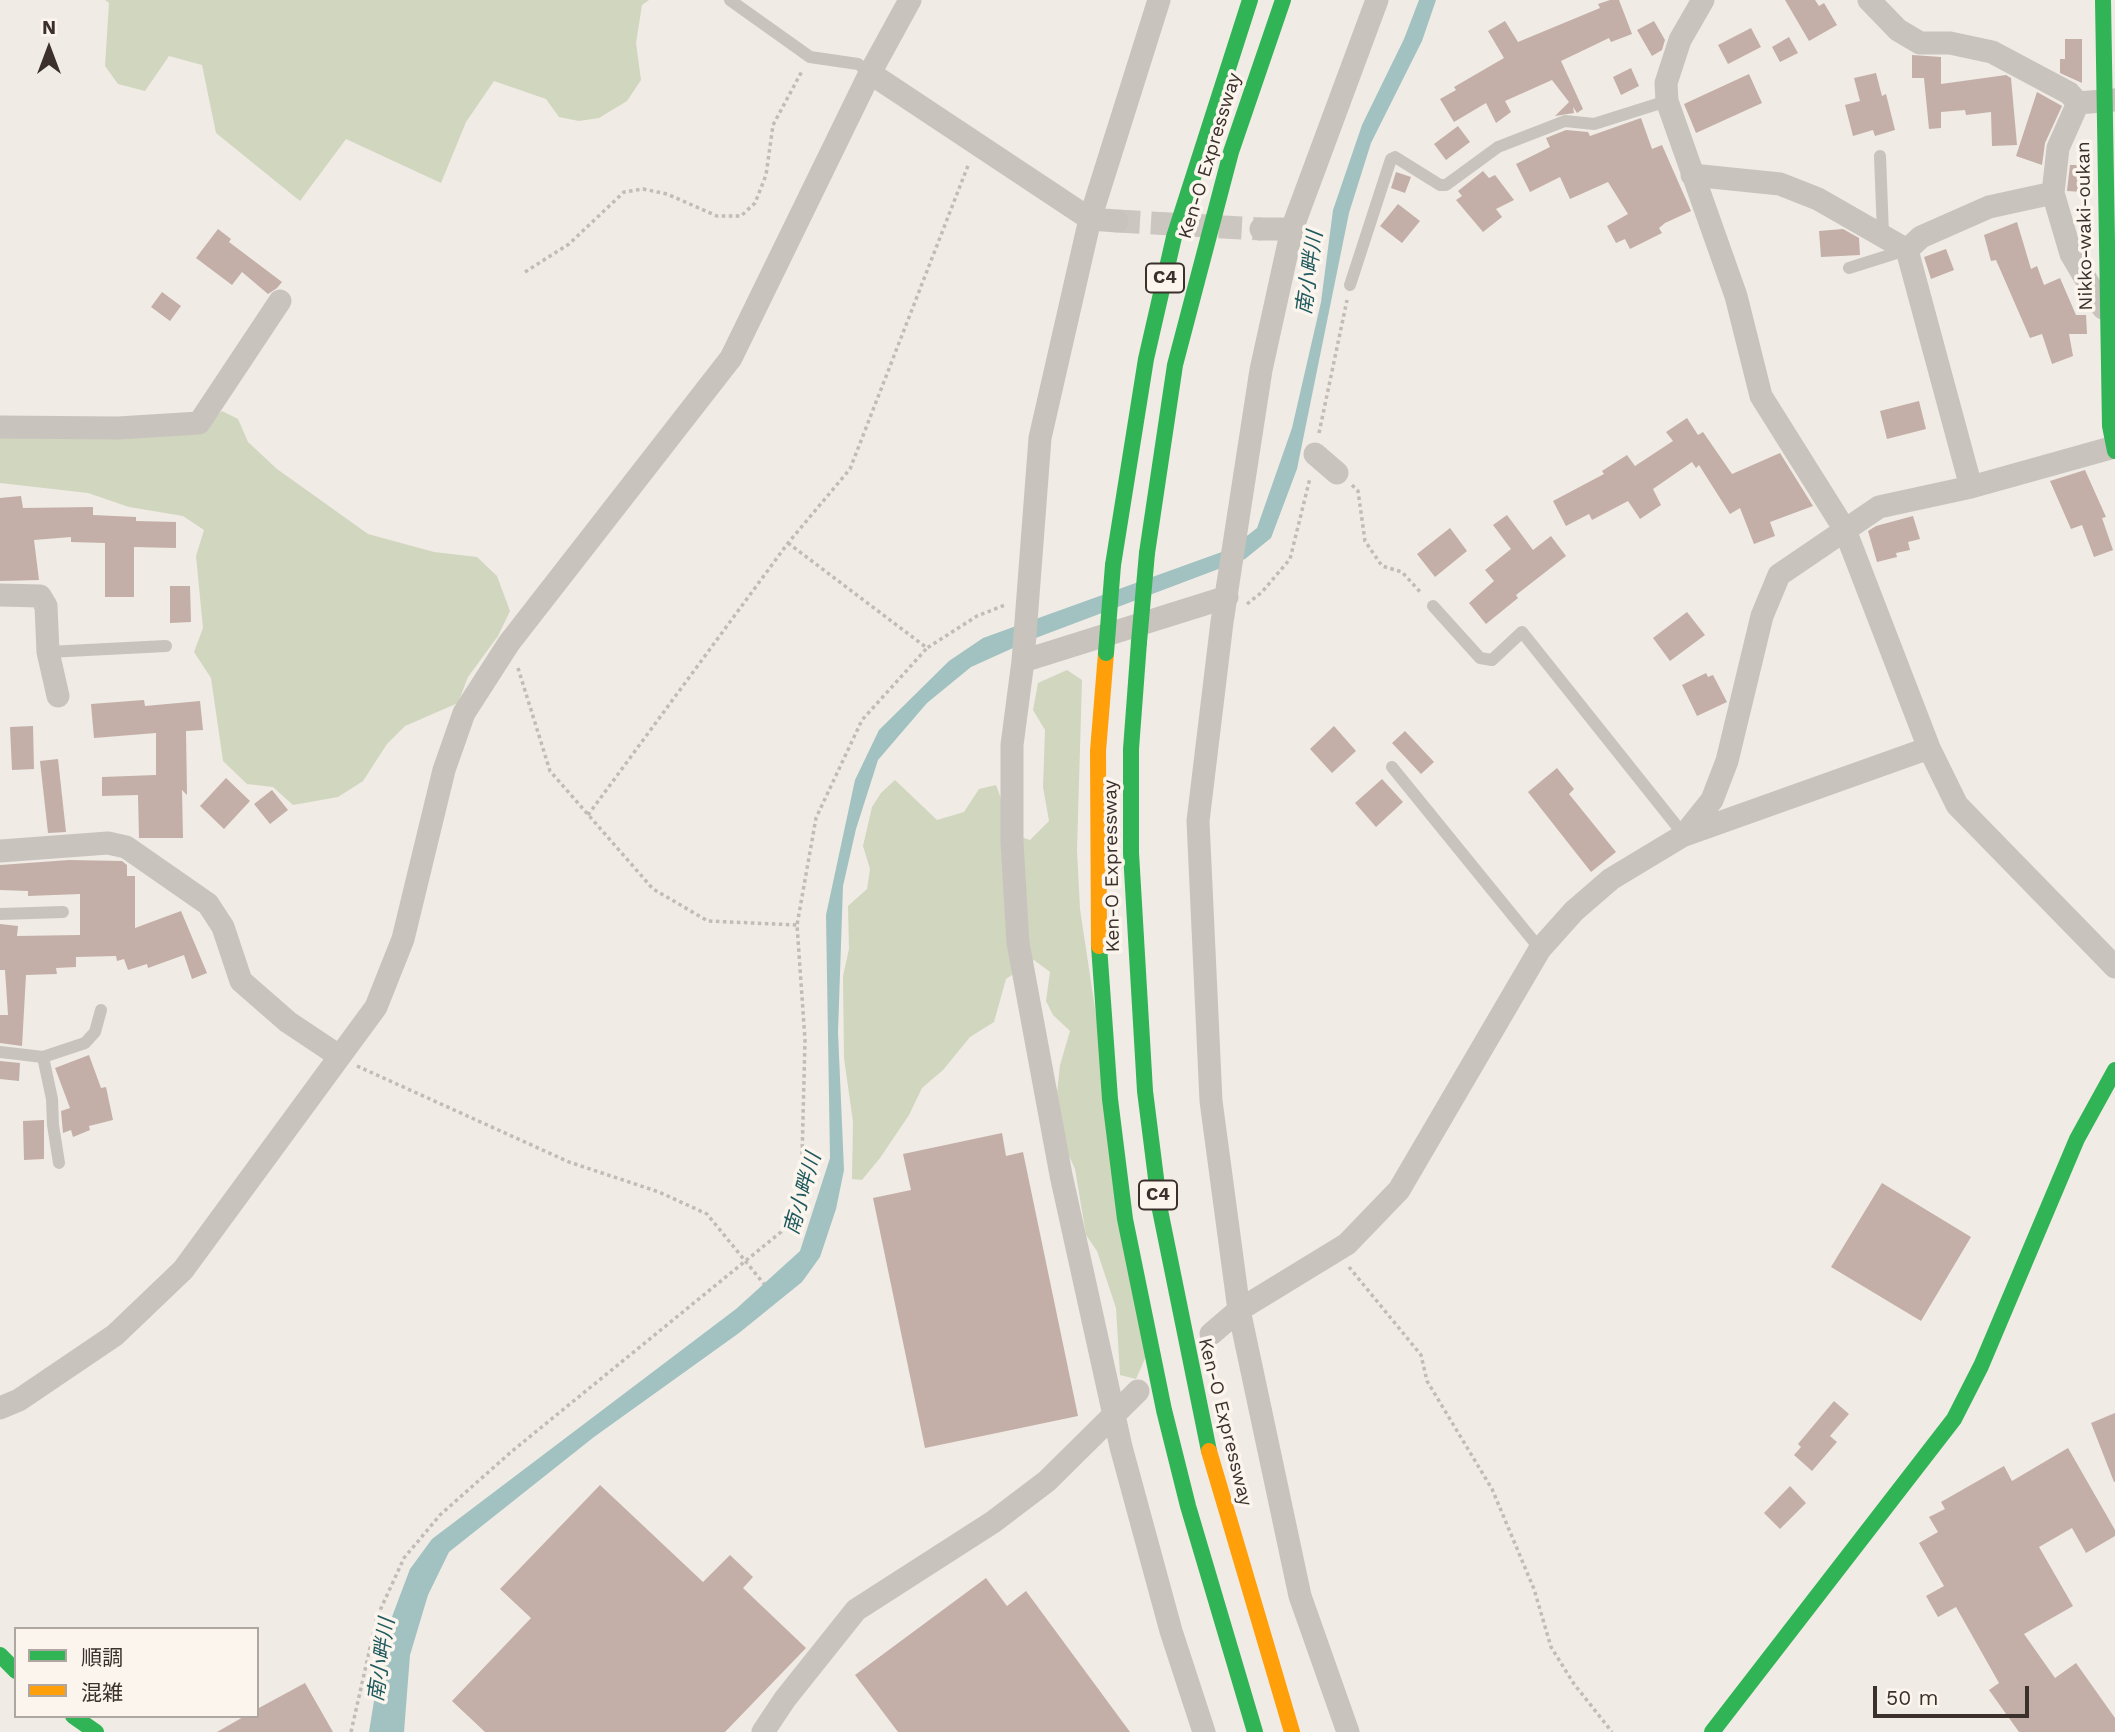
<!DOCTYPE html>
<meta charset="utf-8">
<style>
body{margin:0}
#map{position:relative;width:2115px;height:1732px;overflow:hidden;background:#f0ebe5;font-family:"Work Sans","Noto Sans JP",sans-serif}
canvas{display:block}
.legend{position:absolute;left:14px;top:1627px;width:245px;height:91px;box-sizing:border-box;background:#fbf5ee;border:2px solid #aea6a0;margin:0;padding:9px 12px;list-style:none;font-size:21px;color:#3b302b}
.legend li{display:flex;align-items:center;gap:14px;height:35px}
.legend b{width:35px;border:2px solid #aea6a0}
.north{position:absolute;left:14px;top:14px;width:70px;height:70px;-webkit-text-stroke:5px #fbf5ee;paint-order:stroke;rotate:0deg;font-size:19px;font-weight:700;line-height:28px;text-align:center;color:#3b302b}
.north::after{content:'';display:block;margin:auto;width:24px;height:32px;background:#3b302b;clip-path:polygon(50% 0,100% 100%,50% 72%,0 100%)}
.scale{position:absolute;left:1873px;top:1686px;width:156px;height:32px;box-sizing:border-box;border:4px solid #3b302b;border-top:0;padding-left:9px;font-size:21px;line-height:24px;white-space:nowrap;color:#3b302b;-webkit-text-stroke:5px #fbf5ee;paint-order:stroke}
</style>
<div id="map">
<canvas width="2115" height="1732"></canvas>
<ul class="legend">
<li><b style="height:9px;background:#30b455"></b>順調</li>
<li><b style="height:9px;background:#ff9f0a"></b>混雑</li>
</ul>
<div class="north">N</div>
<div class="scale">50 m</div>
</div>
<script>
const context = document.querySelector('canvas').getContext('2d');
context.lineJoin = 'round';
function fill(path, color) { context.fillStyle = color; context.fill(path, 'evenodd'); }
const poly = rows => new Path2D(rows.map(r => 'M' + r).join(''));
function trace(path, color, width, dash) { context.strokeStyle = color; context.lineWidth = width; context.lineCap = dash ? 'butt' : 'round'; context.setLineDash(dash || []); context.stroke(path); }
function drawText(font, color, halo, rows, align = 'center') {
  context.font = font + ' "Work Sans","Noto Sans JP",sans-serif'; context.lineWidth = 7; context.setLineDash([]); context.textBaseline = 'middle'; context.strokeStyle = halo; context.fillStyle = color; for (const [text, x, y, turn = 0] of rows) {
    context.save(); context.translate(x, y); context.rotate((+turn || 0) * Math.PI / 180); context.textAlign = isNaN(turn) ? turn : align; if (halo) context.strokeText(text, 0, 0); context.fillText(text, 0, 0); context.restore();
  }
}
fill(poly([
 [105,0,649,0,642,5,636,43,641,80,627,101,599,118,579,121,559,117,546,99,494,81,466,122,441,183,346,139,300,201,216,133,202,65,169,56,145,91,118,84,105,66,109,3],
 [222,411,238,419,248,442,277,469,368,534,434,552,477,557,497,576,510,611,498,636,468,677,458,703,405,726,387,744,363,781,338,797,293,805,273,787,247,784,223,761,211,678,194,652,203,628,196,556,204,530,183,516,129,507,88,493,0,483,0,431,196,432],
 [1067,670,1082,680,1077,850,1080,909,1147,1354,1136,1379,1120,1375,1116,1308,1097,1251,1086,1235,1075,1169,1066,1149,1057,1094,1060,1065,1070,1031,1053,1015,1046,1001,1050,972,1034,960,1006,979,994,1022,970,1037,943,1070,922,1088,909,1115,880,1158,862,1180,852,1179,853,1122,844,1058,843,976,849,949,848,906,867,889,870,869,863,846,872,807,881,793,895,780,937,820,964,812,979,789,996,785,1003,804,1002,831,1030,840,1049,821,1043,787,1045,730,1033,710,1038,683]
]), '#d1d6bf');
fill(poly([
 [1419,0,1436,0,1422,41,1371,143,1349,213,1297,469,1271,538,1245,559,1033,639,971,667,927,703,878,760,856,829,843,886,838,1032,844,1170,836,1209,820,1257,802,1282,739,1333,594,1437,449,1552,428,1595,410,1655,404,1732,369,1732,384,1638,410,1569,432,1539,736,1309,800,1251,830,1158,826,915,855,780,879,730,949,661,983,638,1230,549,1257,528,1292,428,1321,302,1333,210,1362,125,1404,39]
]), '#a1c2c1');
fill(poly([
 [1610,0,1619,0,1632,34,1611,42,1609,38,1561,61,1583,109,1577,113,1573,107,1574,113,1555,116,1569,102,1552,80,1505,101,1511,112,1496,123,1486,103,1454,122,1440,99,1456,90,1454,87,1504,58,1488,31,1505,21,1518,42,1600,8,1598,4],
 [1785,0,1815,0,1819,6,1824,3,1837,25,1809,41],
 [1654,21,1665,40,1662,50,1652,56,1637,30],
 [1751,28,1761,47,1728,64,1718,45],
 [1789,37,1798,53,1780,62,1772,47],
 [2065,39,2082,39,2082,83,2060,73,2060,59,2065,59],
 [1912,55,1941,57,1941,84,2006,75,2011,78,2017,145,1992,146,1991,112,1966,115,1965,110,1941,112,1941,128,1929,129,1924,78,1912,78],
 [1631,68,1639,86,1621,95,1613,77],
 [1876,73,1882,96,1886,94,1895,130,1875,136,1873,130,1853,136,1845,105,1860,101,1854,78],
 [1749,74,1762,103,1696,133,1684,104],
 [2037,92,2062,106,2045,143,2042,165,2016,156],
 [1641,118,1652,149,1662,145,1691,211,1665,223,1659,228,1662,233,1630,249,1625,239,1616,243,1607,226,1628,214,1608,182,1570,199,1560,177,1530,192,1516,164,1550,147,1546,138,1566,130,1588,132,1590,136],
 [1458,126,1470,142,1446,160,1434,144],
 [2070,165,2082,165,2082,192,2067,191],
 [1483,171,1489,178,1495,175,1514,200,1496,209,1502,217,1483,232,1456,200,1462,196,1458,191],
 [1396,172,1411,177,1405,193,1391,188],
 [1398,204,1420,221,1402,243,1380,226],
 [2017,222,2031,269,2037,266,2044,285,2060,278,2076,315,2086,315,2087,334,2069,334,2073,356,2052,364,2042,334,2030,338,1996,260,1991,261,1984,235],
 [218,229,231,239,229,242,282,282,277,288,268,294,242,272,232,285,196,258],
 [1843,229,1859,238,1860,255,1821,257,1819,231],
 [1946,249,1954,270,1931,279,1924,257],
 [162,292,181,306,170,321,151,307],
 [1919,401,1926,429,1887,439,1880,411],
 [1687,418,1698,435,1703,432,1732,474,1780,453,1813,506,1770,522,1775,536,1754,544,1740,508,1730,514,1699,465,1696,468,1692,462,1653,489,1661,505,1640,519,1628,501,1592,520,1589,514,1566,526,1553,501,1604,474,1602,471,1627,455,1635,466,1673,441,1666,432],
 [2085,470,2106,517,2102,518,2113,550,2094,557,2082,525,2071,529,2050,481],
 [21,496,23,508,93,507,93,515,136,517,136,521,176,522,176,548,134,547,134,597,105,597,105,543,71,542,71,537,34,540,39,580,0,581,0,498],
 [1507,515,1533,550,1551,536,1566,556,1516,595,1518,598,1486,624,1469,603,1494,581,1485,570,1511,549,1493,525],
 [1913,516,1920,539,1908,542,1910,550,1896,553,1897,557,1877,562,1868,531,1876,526],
 [1450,528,1467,551,1435,577,1417,554],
 [170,586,190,586,191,622,170,623],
 [1687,612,1705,635,1670,661,1653,638],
 [1706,673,1708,677,1713,675,1727,702,1697,716,1682,685],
 [144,700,145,706,200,701,203,730,186,731,187,795,182,790,183,838,139,838,138,795,102,796,102,777,156,775,156,733,94,738,91,704],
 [33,726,34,769,12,770,10,727],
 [1334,726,1356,751,1332,773,1310,749],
 [1405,731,1434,762,1421,774,1392,743],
 [58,759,66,832,48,833,40,761],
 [1557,768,1574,789,1569,794,1616,852,1591,872,1528,792],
 [226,778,250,801,224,829,200,806],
 [1382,779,1403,802,1376,827,1355,803],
 [272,790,288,810,270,824,254,804],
 [69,860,122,861,127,865,127,876,135,876,135,928,181,911,207,973,192,979,184,955,148,968,147,964,128,970,124,959,117,961,116,956,76,957,76,967,56,968,57,974,26,975,22,1046,0,1043,0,1015,8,1015,5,970,0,970,0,924,18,926,17,936,80,935,80,894,28,896,28,891,0,890,0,865],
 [89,1055,101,1088,106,1087,113,1120,89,1126,90,1130,73,1137,71,1130,63,1133,61,1111,70,1108,55,1068],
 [0,1061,20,1063,19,1081,0,1079],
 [44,1120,44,1159,24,1160,23,1121],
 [1002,1133,1006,1156,1023,1152,1078,1416,925,1448,873,1198,911,1190,903,1154],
 [1882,1183,1971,1237,1921,1321,1831,1267],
 [1834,1401,1849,1414,1830,1436,1837,1442,1812,1471,1794,1455,1801,1447,1798,1444],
 [2115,1413,2115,1482,2114,1482,2091,1423],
 [2068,1448,2115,1530,2115,1536,2086,1553,2072,1528,2039,1547,2073,1606,2024,1634,2055,1678,2076,1663,2115,1718,2115,1732,2019,1732,1989,1690,1999,1683,1956,1607,1938,1617,1926,1596,1944,1586,1919,1543,1938,1532,1929,1517,1945,1509,1941,1502,2004,1466,2012,1481],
 [600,1485,703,1582,730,1555,753,1577,743,1588,806,1648,725,1732,485,1732,452,1701,531,1618,500,1589],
 [1790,1486,1806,1503,1780,1529,1764,1513],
 [986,1578,1007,1606,1026,1591,1130,1732,898,1732,855,1675],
 [305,1683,333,1732,217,1732,245,1716,257,1716,257,1709]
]), '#c3afa7');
trace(poly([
 [1117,221,1261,229]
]), '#ccc6c0', 23, [23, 11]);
trace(poly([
 [525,272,569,244,624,192,643,189,667,194,717,216,741,216,755,203,766,175,773,125,802,71],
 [1319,433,1347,300],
 [1352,485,1358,491,1365,541,1382,566,1402,572,1422,594],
 [788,543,927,648,977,616,1005,605],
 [1247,604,1262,592,1290,559,1310,478],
 [518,668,550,771,653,889,708,921,797,925],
 [588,815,788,543,850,469,969,163],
 [357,1066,569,1162,659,1192,707,1214,764,1284],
 [1349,1267,1421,1355,1427,1381,1492,1489,1534,1589,1551,1647,1574,1684,1612,1732],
 [351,1732,377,1617,404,1558,440,1515,511,1452,781,1232,792,1210,802,1158,805,1040,797,925,816,818,862,720,927,648]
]), '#c2bbb6', 3.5, [3.5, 3.5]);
trace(poly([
 [730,0,810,57,858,64,870,73],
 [1880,156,1883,234],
 [1849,268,1906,250],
 [1350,285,1391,159,1395,157,1440,185,1446,185,1498,147,1565,121,1594,124,1667,101],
 [1433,606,1480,658,1492,660,1522,632,1684,835],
 [48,652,166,646],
 [1392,767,1540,949],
 [0,914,63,912],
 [0,1052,43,1057,85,1043,95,1032,101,1010],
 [43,1057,52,1099,53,1125,59,1163]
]), '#c9c3be', 12);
trace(poly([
 [1159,0,1090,219,1040,438,1023,661,1012,745,1012,842,1018,943,1061,1175,1121,1447,1171,1631,1204,1732],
 [1703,0,1680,40,1666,83,1667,101,1736,296,1761,396,1845,530,1929,748,1957,805,2115,967],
 [1869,0,1898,30,1920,43,1950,43,1992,52,2069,93,2078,103,2114,100],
 [870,73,1090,219,1117,221],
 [2078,103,2058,148,2053,193,2071,254,2103,308],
 [1692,175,1780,184,1818,199,1907,250,1971,487],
 [1261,229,1292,229],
 [1907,250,1921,237,1989,207,2053,193],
 [0,427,118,428,199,423,280,301],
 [1315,454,1337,473],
 [0,595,40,596,46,606,48,652,58,696],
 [1023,661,1227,597],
 [1685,835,1929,748],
 [0,851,108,843,126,847,208,904,223,927,241,981,288,1022,339,1056],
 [1211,1334,1239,1310,1347,1244,1399,1190,1540,949,1574,911,1611,879,1684,835,1712,800,1727,761,1762,616,1779,575,1879,507,1971,487,2114,447],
 [0,1408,19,1400,115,1335,183,1270,376,1007,403,939,444,770,464,713,509,643,731,358,870,73,910,0],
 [763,1732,785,1699,856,1610,993,1522,1047,1481,1138,1391],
 [1348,1732,1300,1596,1239,1310,1211,1101,1198,821,1222,622,1261,370,1292,229,1377,0]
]), '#c9c3be', 23);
trace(poly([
 [2103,0,2110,426,2115,451],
 [1147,553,1175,365,1231,152,1283,0],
 [1113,565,1146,359,1174,237,1250,0],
 [1139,642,1131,749,1131,853,1145,1091,1160,1210,1209,1451],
 [1099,946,1110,1099,1125,1219,1164,1410,1188,1506,1255,1732],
 [0,1655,16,1671],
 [73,1716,96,1732],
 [1712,1732,1954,1419,1981,1366,2077,1139,2115,1070]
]), '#30b455', 16);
trace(poly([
 [1099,946,1098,751,1106,653],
 [1209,1451,1292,1732]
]), '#ff9f0a', 16);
trace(poly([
 [1139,642,1147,553],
 [1106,653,1113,565]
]), '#30b455', 16);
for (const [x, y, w] of [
 [1165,278,38],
 [1158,1195,38]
]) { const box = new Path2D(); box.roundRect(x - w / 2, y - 14.5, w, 29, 5); context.fillStyle = '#fbf5ee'; context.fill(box); trace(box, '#3b302b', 2); }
drawText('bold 18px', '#3b302b', null, [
 ["C4",1165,278],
 ["C4",1158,1195]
]);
drawText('19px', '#3b302b', '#fbf5ee', [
 ["Ken-O Expressway",1210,156,-73],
 ["Nikko-waki-oukan",2085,226,-91],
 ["Ken-O Expressway",1112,866,-91],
 ["Ken-O Expressway",1225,1422,76]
]);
drawText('italic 21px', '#1f5a5e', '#fbf5ee', [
 ["南小畔川",1310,273,-82],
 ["南小畔川",803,1194,-74],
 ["南小畔川",382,1660,-82]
]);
</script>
